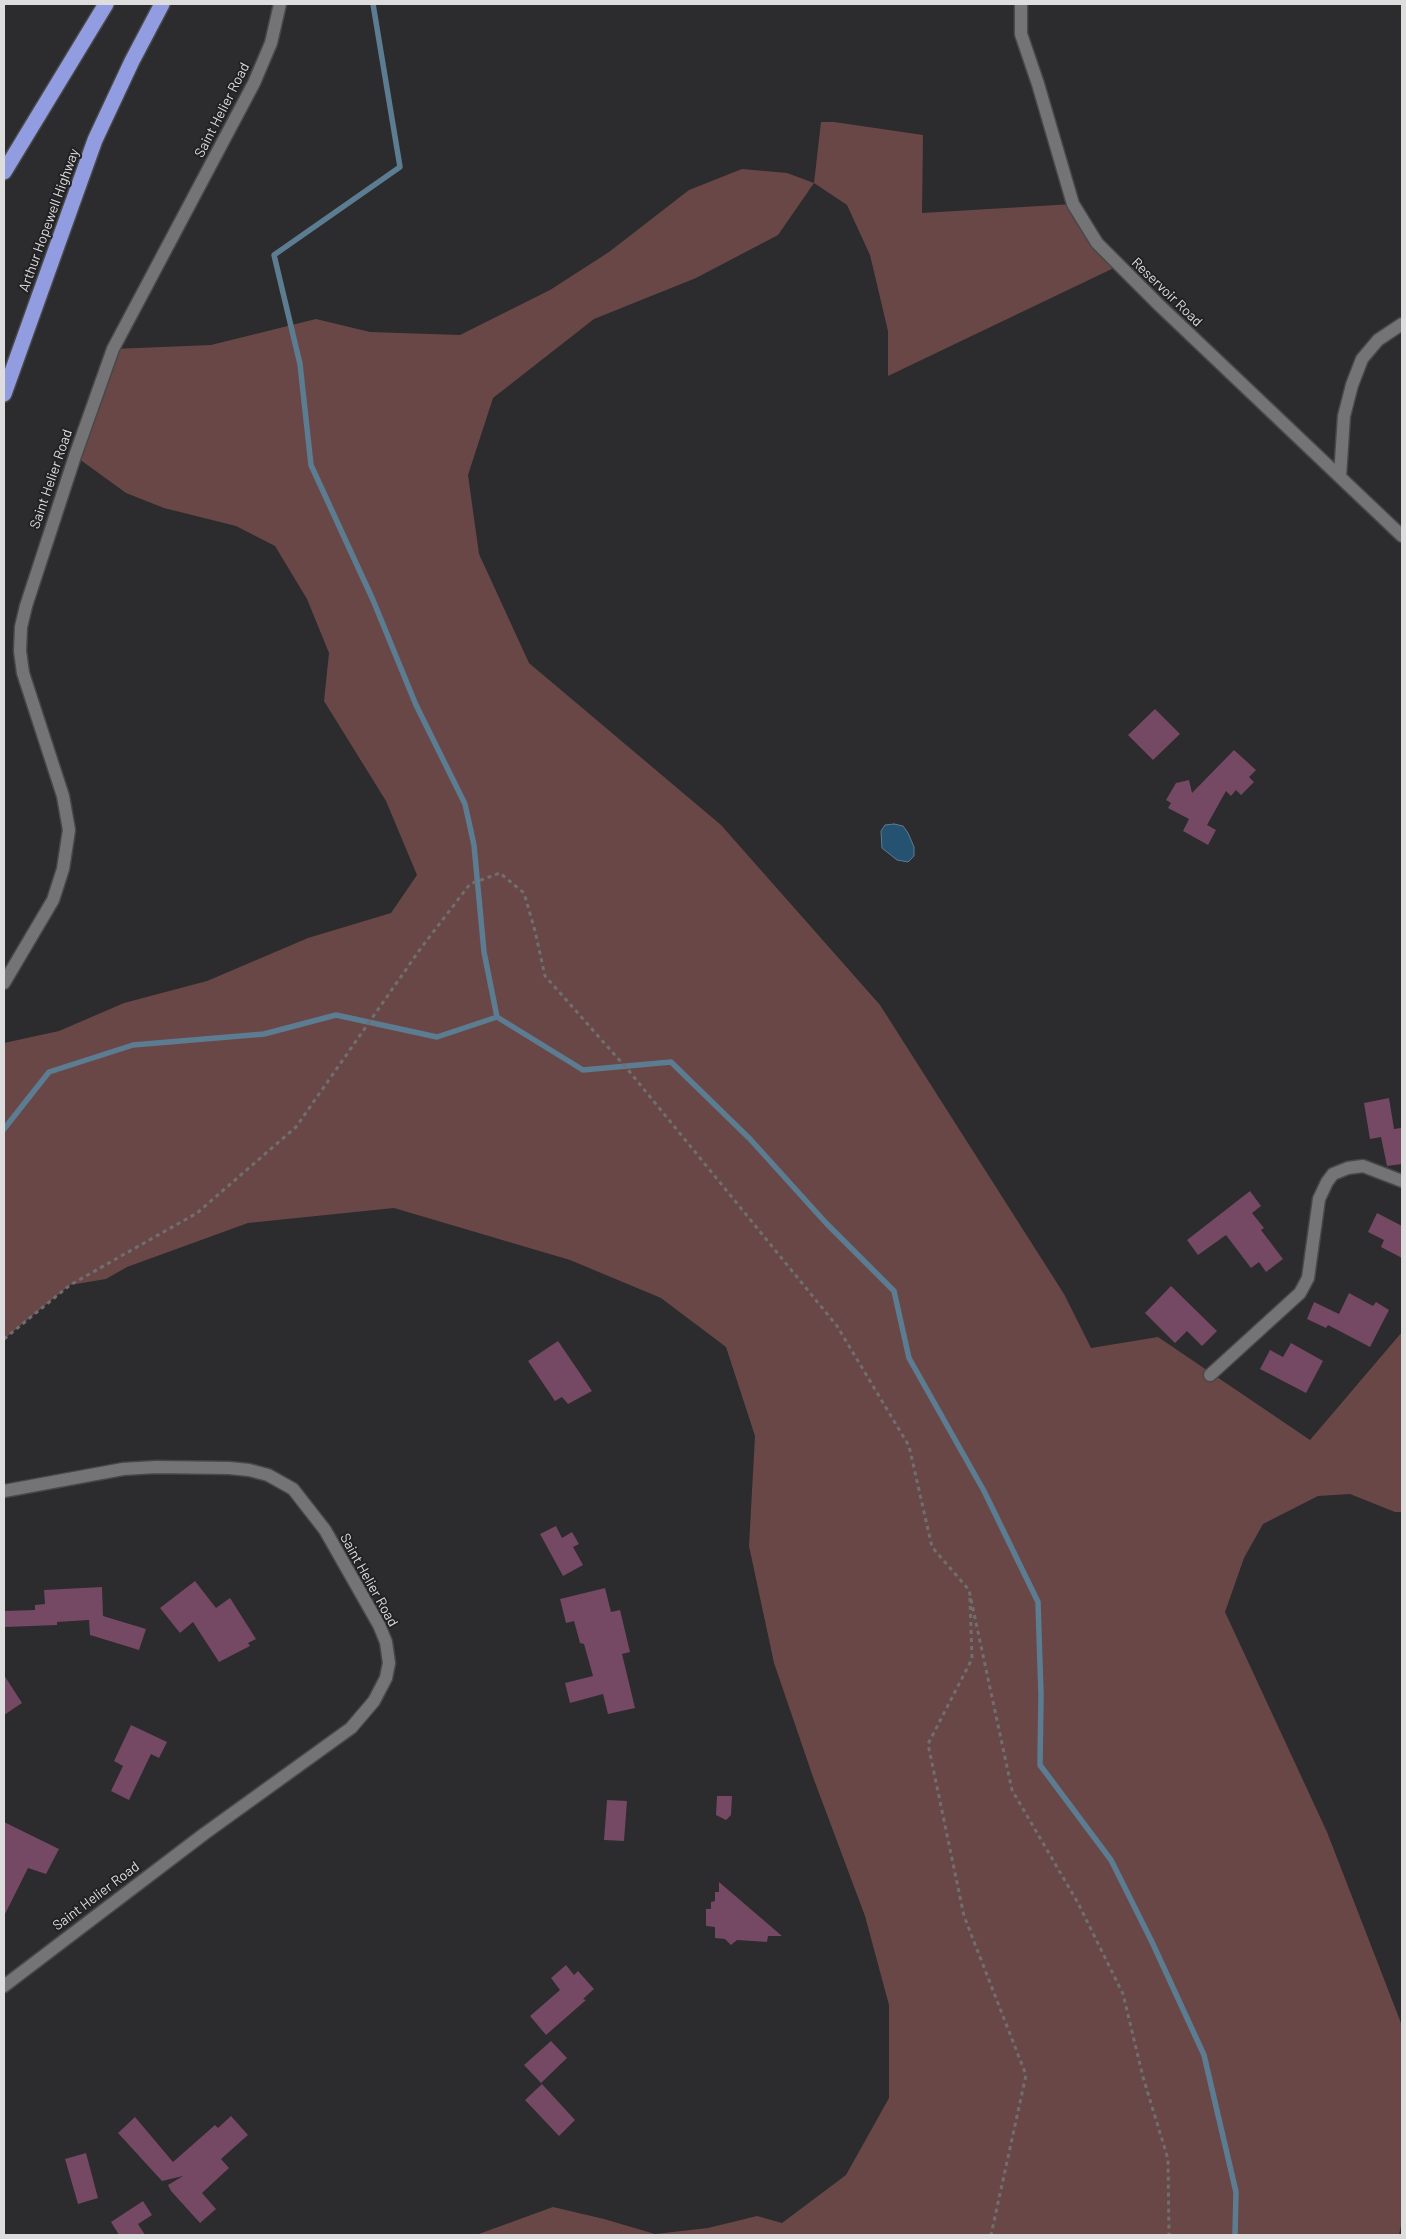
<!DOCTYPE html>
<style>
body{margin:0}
#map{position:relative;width:1406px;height:2239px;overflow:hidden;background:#2c2b2d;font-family:Barlow,sans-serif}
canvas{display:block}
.frame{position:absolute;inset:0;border:5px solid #deddde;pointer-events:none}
</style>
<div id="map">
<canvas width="1406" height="2239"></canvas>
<div class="frame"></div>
</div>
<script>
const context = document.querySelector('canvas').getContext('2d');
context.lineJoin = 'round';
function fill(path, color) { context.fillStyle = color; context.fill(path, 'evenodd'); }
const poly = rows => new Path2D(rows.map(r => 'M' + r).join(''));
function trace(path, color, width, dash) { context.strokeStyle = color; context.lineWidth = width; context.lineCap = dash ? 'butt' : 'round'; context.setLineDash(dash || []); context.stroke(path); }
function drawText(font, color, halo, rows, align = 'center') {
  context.font = font + ' Barlow,sans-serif'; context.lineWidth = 4; context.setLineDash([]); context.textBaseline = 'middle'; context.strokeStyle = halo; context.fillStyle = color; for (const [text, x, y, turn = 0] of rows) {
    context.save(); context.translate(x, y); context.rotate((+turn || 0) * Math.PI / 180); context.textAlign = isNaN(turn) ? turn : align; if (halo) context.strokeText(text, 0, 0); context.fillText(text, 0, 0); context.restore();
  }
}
fill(poly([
 [821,122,834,122,923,135,922,213,1073,204,1118,266,888,376,888,331,870,255,847,205,814,183,778,235,696,278,594,319,493,398,468,475,479,554,529,663,721,825,880,1005,1064,1294,1091,1348,1158,1337,1310,1440,1402,1332,1402,1512,1395,1512,1350,1494,1318,1496,1263,1524,1244,1558,1225,1612,1327,1832,1401,2023,1402,2221,1399,2235,476,2235,553,2207,604,2219,655,2234,708,2228,757,2216,782,2223,846,2175,889,2098,889,2005,865,1916,813,1777,774,1663,749,1546,755,1436,726,1347,661,1298,570,1260,394,1208,248,1223,127,1267,106,1279,70,1285,4,1339,4,1043,59,1031,124,1003,207,981,308,938,391,913,417,875,386,801,324,701,329,653,307,599,275,546,236,526,164,508,126,493,75,456,113,349,211,345,316,319,370,332,460,335,550,290,609,252,689,190,742,169,787,173,814,183]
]), '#694747');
const water = poly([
 [894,824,903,826,908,833,914,847,914,856,908,862,897,860,882,848,881,831,885,825,894,824]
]);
fill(water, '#255271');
trace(water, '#5c7c92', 1);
trace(poly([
 [373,4,400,167,274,255,300,364,311,465,373,600,416,705,465,804,474,845,484,952,497,1017,583,1070,671,1062,750,1139,826,1223,894,1291,909,1358,984,1491,1038,1602,1041,1695,1040,1765,1111,1860,1152,1942,1204,2055,1236,2192,1235,2235],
 [4,1129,49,1072,133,1045,264,1034,336,1015,437,1037,497,1017]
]), '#5c7c92', 5.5);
fill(poly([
 [1155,709,1180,734,1153,760,1128,735],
 [1234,750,1256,770,1249,777,1254,782,1241,795,1236,790,1231,796,1226,791,1207,825,1216,830,1208,845,1183,831,1189,819,1168,808,1171,803,1166,800,1176,783,1189,780,1192,793],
 [1389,1098,1394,1129,1401,1128,1402,1164,1387,1166,1381,1137,1370,1139,1364,1103],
 [1250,1191,1261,1206,1252,1213,1264,1228,1261,1230,1283,1259,1266,1272,1259,1262,1251,1268,1226,1235,1198,1255,1187,1240],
 [1377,1213,1402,1226,1402,1258,1381,1247,1384,1240,1368,1232],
 [1171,1286,1217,1331,1202,1346,1187,1331,1175,1343,1145,1313],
 [1349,1293,1373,1306,1376,1302,1389,1310,1370,1347,1328,1325,1326,1328,1307,1319,1314,1302,1339,1314],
 [558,1341,592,1391,568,1404,562,1397,555,1401,528,1361],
 [1291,1343,1323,1361,1306,1393,1260,1369,1270,1350,1283,1357],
 [556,1526,562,1538,572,1532,579,1544,573,1547,583,1565,563,1576,540,1534],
 [195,1581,216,1608,230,1598,256,1639,248,1643,250,1646,219,1662,193,1622,180,1633,160,1608],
 [102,1587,103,1616,146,1629,139,1650,90,1635,89,1620,57,1622,57,1625,5,1627,4,1611,35,1610,35,1605,45,1604,44,1590],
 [605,1588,611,1612,620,1610,630,1652,622,1654,635,1708,608,1714,603,1694,570,1703,565,1683,593,1676,584,1644,580,1643,574,1621,566,1623,560,1599],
 [4,1675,22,1703,4,1715],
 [131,1725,167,1742,159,1758,151,1754,129,1800,111,1791,123,1766,114,1761],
 [717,1796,732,1796,731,1815,726,1820,716,1815],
 [607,1800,627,1801,624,1841,604,1840],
 [4,1822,59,1849,46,1874,28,1868,4,1916],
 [719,1882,782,1936,768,1936,767,1942,737,1940,731,1945,725,1939,715,1938,715,1927,706,1926,706,1909,711,1909,711,1902,715,1901,715,1892,719,1892],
 [566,1965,574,1975,578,1971,594,1989,583,1999,586,2000,546,2035,530,2016,560,1990,551,1978],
 [551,2041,567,2058,541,2083,524,2065],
 [542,2084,575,2120,559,2136,525,2100],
 [231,2116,248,2135,221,2159,229,2168,202,2193,216,2209,200,2223,171,2191,168,2185,183,2176,162,2181,118,2133,135,2117,173,2162,215,2125,218,2128],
 [86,2153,98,2198,78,2204,65,2159],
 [143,2201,152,2215,138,2224,145,2235,119,2235,111,2222]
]), '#754863');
const minor = poly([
 [1021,4,1021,34,1038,84,1073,204,1097,243,1159,305,1402,536],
 [1340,476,1344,416,1352,385,1362,359,1378,340,1402,324],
 [4,983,53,900,63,869,69,830,63,796,23,673,20,651,21,627,26,606,75,456,113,349,254,83,271,43,280,4],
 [1210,1375,1300,1293,1308,1278,1319,1199,1327,1182,1333,1174,1348,1168,1363,1166,1402,1181],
 [4,1491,123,1469,156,1467,229,1468,249,1470,268,1475,293,1489,325,1530,379,1625,386,1642,389,1663,386,1678,374,1701,351,1728,204,1834,4,1986]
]);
const highway = poly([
 [4,172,106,4],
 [4,394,95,140,132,61,162,4]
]);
trace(minor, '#494849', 15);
trace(highway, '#494849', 18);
trace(poly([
 [4,1339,70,1285,197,1213,296,1127,421,948,470,884,500,873,524,893,535,931,545,976,629,1071,837,1326,909,1446,932,1547,969,1590,1012,1790,1078,1903,1123,1994,1143,2077,1168,2159,1169,2235],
 [970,1598,972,1659,928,1744,964,1916,1026,2075,991,2235]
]), '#706f70', 3, [4, 4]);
trace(minor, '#747376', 12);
trace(highway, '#919de0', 15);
drawText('14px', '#deddde', '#222123', [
 ["Saint Helier Road",222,110,-63],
 ["Arthur Hopewell Highway",49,220,-70],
 ["Reservoir Road",1167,292,44],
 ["Saint Helier Road",51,479,-71],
 ["Saint Helier Road",369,1580,61],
 ["Saint Helier Road",96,1896,-37]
]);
</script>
